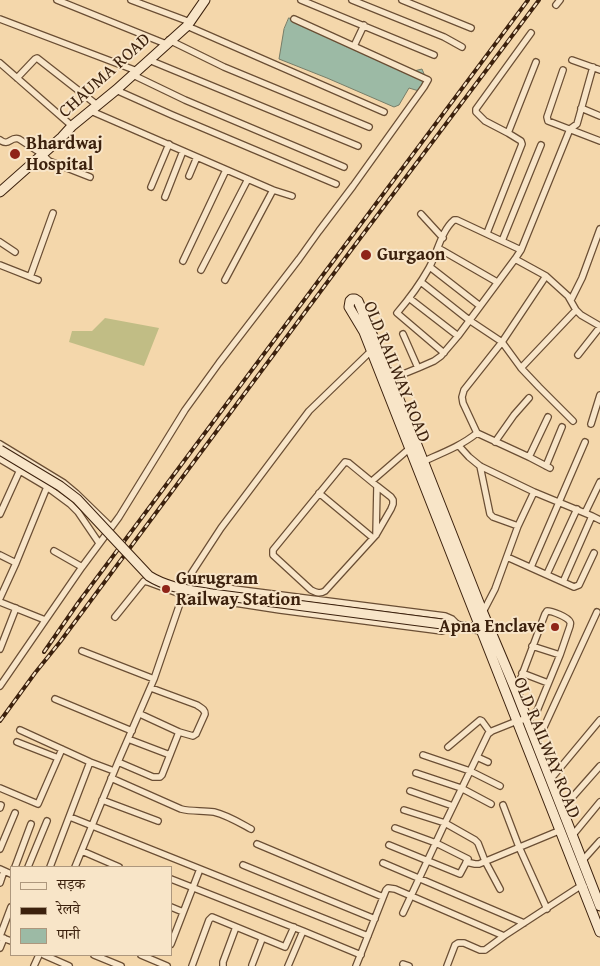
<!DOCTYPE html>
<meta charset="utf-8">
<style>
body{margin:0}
#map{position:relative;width:600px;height:966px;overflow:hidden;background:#f4d7ab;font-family:"Gentium Book Plus","Noto Serif Devanagari",serif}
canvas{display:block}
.legend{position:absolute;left:10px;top:866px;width:162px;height:90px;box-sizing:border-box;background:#f8e5c8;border:1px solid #ad977d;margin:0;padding:6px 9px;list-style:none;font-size:15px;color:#3c210d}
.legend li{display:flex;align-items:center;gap:10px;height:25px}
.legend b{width:25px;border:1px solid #ad977d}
</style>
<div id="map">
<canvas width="600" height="966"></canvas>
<ul class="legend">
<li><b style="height:6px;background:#f8e5c8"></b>सड़क</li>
<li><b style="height:6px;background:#3c210d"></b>रेलवे</li>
<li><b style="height:14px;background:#9cbaa5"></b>पानी</li>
</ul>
</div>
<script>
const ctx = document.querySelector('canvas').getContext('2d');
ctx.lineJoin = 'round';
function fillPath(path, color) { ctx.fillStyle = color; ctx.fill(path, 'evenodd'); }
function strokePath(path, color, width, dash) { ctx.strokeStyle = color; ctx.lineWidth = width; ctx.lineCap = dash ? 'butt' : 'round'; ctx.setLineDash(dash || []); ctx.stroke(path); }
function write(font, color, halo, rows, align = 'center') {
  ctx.font = font + ' "Gentium Book Plus",serif'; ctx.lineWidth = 4; ctx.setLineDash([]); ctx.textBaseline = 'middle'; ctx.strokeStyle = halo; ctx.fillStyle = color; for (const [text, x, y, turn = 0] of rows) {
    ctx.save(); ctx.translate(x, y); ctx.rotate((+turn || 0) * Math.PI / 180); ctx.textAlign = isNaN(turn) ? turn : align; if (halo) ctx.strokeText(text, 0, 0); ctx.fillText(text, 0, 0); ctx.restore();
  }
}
fillPath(new Path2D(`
 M105,318L159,328L144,366L69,342L72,331H92Z`), '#c1bd85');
const water = new Path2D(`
 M289,18L414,71L422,69L427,81L419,91L409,88L399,105L394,107L327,78L279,59L284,29Z`);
fillPath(water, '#9cbaa5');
strokePath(water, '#767d68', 1);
const street = new Path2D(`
 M57,0L166,44
 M131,0L190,22
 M301,0L434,55
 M352,0L444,37L462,47
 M402,0L471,28
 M556,5L560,0
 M0,19L137,71
 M187,26L384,112
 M169,40L224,67L369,127
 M354,46L364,25
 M149,60L358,146
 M572,60L600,70
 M0,63L72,126
 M563,70L547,117L548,121L600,141
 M133,75L185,100L344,167
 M17,78L35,59L37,58L97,105
 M116,90L172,115L336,184
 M581,108L600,116
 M91,111L273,190L292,196
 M508,133L536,62
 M0,140C9,147 10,136 19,139L42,154L49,161L90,177
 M189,176L197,157
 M151,187L169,144
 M165,197L183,151
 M421,214L443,238
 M487,233L522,144L521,141L508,133L485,121L476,112V109L531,33
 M502,241L541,145
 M0,242L15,252
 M438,248L497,282
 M515,259L546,276L568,296L576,310L581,315L600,326
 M183,261L226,170
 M0,265L38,280
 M430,267L480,306
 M201,270L248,179
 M30,277L53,213
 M225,280L273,190
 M421,282L469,320L502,342L521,368L539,387L573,421
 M409,298L458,336
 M571,300L582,278L600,229
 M403,334L418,368
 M444,353L397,313C409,299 420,284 429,268C437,254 441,231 454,220H457L521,250
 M578,355L600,327
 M521,368L576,310
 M391,379L418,368L434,361L441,356L458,336L515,259L521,250L570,129L577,124L593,67
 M548,417L529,457L550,468
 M591,424L600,395
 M495,442L514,415L529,398
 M0,444L64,483L76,493L111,527
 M459,446L469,457L480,466L534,492L592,516L600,520
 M529,457L477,433L463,403L462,397L464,390L502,342L546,276
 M0,459L47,487L70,504L78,512L99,543
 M422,462C442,453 461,446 477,433
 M480,466L490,514L493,517L518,526
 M546,466L562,427
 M372,481L410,448
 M319,493L373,538
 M585,513L600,482
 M0,514L20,470
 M376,535L377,486L349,463L345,462L273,550V555L311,590C317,593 320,594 325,591L376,535L391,509L393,504V500L391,497L377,486
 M54,551L82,567
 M0,555L16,563
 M507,557L574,587L579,585L594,553
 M531,567L585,442
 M547,574L577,509
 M563,582L592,516
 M0,598L16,563L47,487
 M0,602L45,620
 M482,614L495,589L518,526L534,492
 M115,617L144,581L148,582L183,595L280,610L442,631L459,626L452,619L445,616L187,583
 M532,646L560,655
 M0,649L16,608
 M82,651L154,679
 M522,673L548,683
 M0,686L82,567L119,517L185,410L219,363L299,259L319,231L353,186L424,87L428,80L294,19
 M55,699L132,731
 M140,714L179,732L193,736L196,734L205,714C205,709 201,708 197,705L151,688
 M20,730L90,762L114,771
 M532,732L544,727L597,612
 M128,739L170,755
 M17,742L58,758
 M448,747L480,720L482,721L490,732
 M423,755L470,771L500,786
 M477,757L488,762
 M118,762L153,777H160L162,775L179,732
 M416,773L461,788L491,804
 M111,778L181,809C192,812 203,810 214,812C227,815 240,823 251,829
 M550,780L600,720
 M0,788L38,804L62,749
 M410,791L453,806
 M102,800L158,821
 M503,805L519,847L547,909
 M0,808L1,805
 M562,809L600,766
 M404,810L445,823L475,840L478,843L485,861L500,889
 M70,817L368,936
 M572,836L600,802
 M257,844L383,897
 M389,845L460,874L468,859L436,843L395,828
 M0,849L15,813
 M82,851L119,867
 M583,860L600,841
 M466,862L475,864H479L561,830
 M383,863L524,923
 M243,865L375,919
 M15,867L31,824
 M28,867L47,821
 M50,867L90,762
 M75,867L118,762L154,679L189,577L221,528L309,411L371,351
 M0,869L11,874
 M171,879L303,931L361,955
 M0,883L4,871
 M171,907L183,912
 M403,913L445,823L488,734L492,731L517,721L526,719L537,711L560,655L570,626C570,624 571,623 570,622C568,617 552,611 547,611L545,614L516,691
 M0,936L11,907
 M0,937L11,941
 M171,944L200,869
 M0,948L4,938
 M44,955L69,966
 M94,955L121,966
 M141,955L167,966
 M403,964L409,966
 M252,965L262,939
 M34,966L39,955
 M192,966L209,920L212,917L285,947L294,927
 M223,966V962L236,927
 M288,966L303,931
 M356,966L386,890L388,888L395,889L504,936
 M447,966L455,945L458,943H464L480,950H485L504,936L579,887H584`);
const secondary = new Path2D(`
 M0,192L62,137L72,126L116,90L187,26L205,0
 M442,624L486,630
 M600,906L516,691L483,613L391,379L358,301L355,299H352L350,301L349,307L364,332L600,932`);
strokePath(street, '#6a4e34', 8);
strokePath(secondary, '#3c210d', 11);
strokePath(street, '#f8e5c8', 5.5);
strokePath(secondary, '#f8e5c8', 9);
const rail = new Path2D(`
 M44,652L78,603L528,0
 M0,721L35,673L60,642L352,249L539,0`);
strokePath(rail, '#3c210d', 4);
strokePath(rail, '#f8e5c8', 2, [5.5]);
const secondaryBridge = new Path2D(`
 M0,450L60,486L77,499L149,576C168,588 190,590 212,594L442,624`);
strokePath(secondaryBridge, '#3c210d', 11, []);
strokePath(secondaryBridge, '#f8e5c8', 9);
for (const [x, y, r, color] of [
 [15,154,6,"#8f2418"],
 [366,255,6,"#8f2418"],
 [166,589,5,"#8f2418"],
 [555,627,5,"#8f2418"]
]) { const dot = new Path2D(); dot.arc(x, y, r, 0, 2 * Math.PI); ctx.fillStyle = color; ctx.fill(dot); strokePath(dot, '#f8e5c8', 2); }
write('18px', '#3c210d', '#f8e5c8', [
 ["CHAUMA ROAD",105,76,-42],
 ["OLD RAILWAY ROAD",396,372,68],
 ["OLD RAILWAY ROAD",546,748,68]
]);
write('bold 18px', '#3c210d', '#f8e5c8', [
 ["Bhardwaj",26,144],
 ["Hospital",26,165],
 ["Gurgaon",377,255],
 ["Gurugram",176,579],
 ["Railway Station",176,600],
 ["Apna Enclave",545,627,"right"]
], 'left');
</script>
